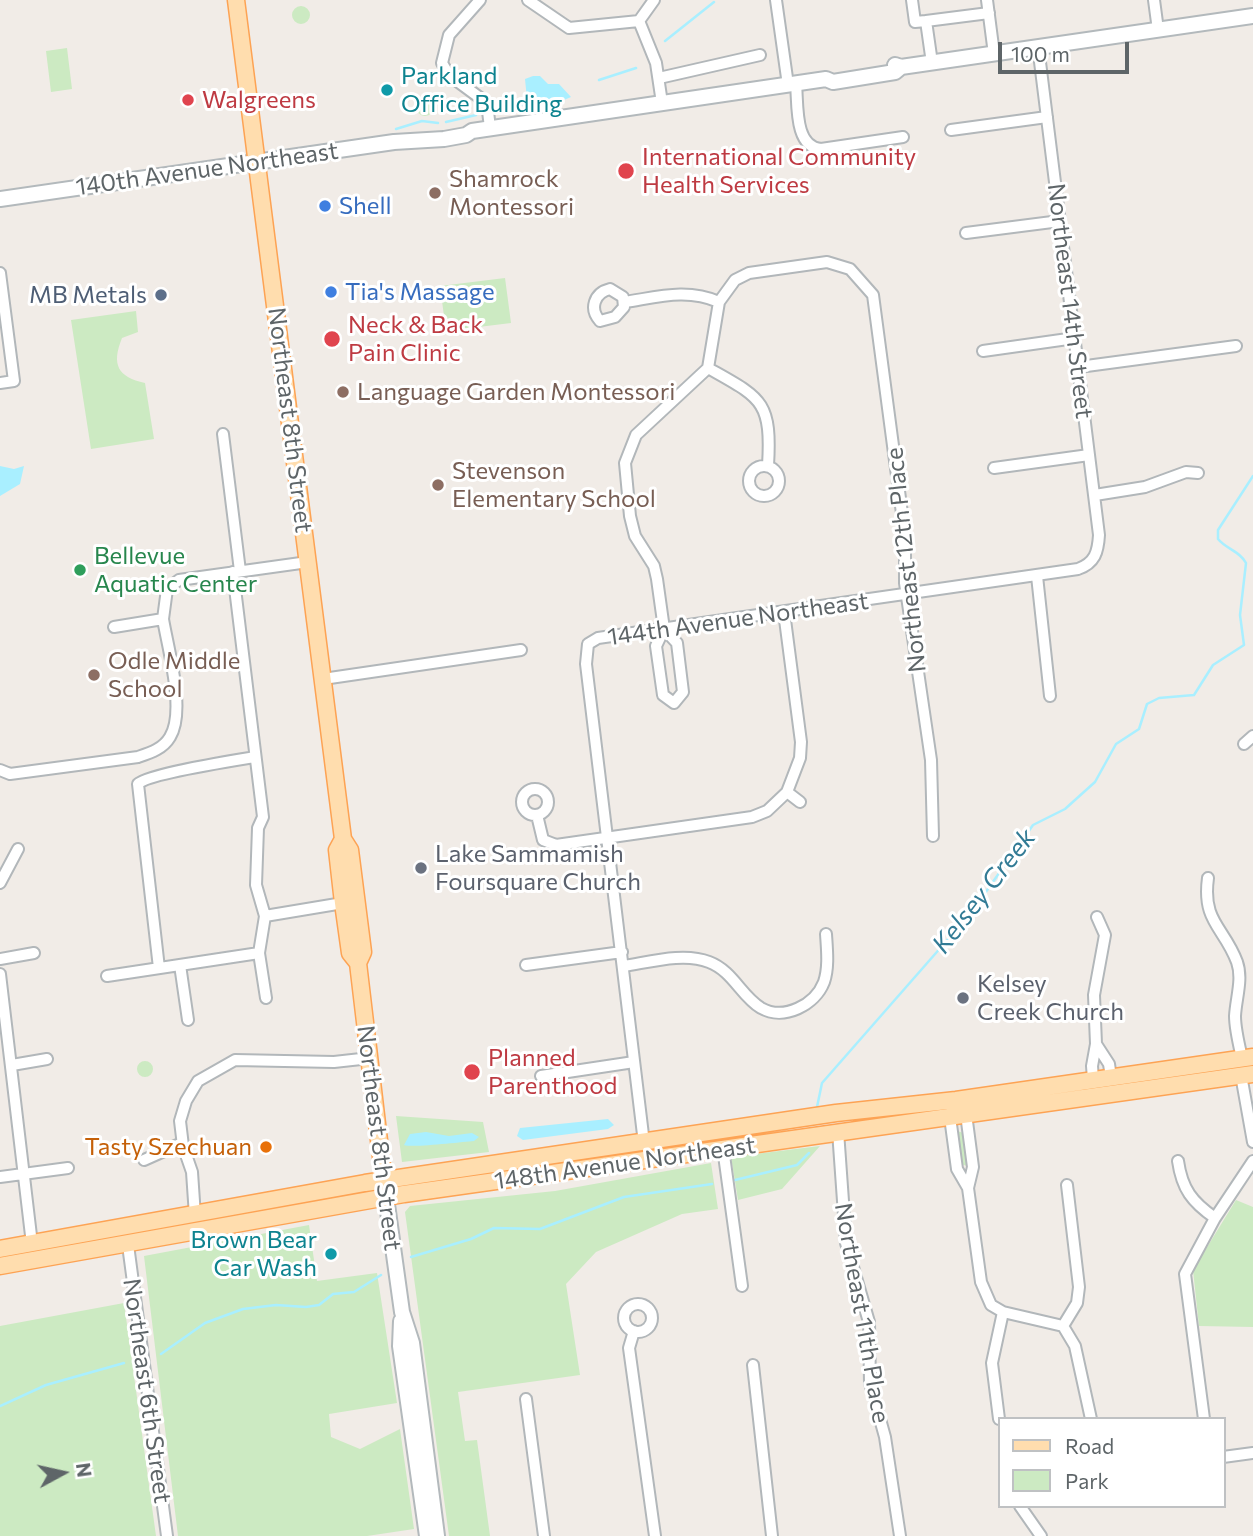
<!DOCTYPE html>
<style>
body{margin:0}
#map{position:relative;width:1253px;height:1536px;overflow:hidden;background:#f1ece7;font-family:Commissioner,sans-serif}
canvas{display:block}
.legend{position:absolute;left:998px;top:1417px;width:228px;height:91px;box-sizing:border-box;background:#fff;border:2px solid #bfc1c3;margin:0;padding:9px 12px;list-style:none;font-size:21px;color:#5e6568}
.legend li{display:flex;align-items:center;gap:14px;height:35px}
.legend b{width:35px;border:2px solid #bfc1c3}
.north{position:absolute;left:28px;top:1438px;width:70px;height:70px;-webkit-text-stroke:5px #fff;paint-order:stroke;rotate:82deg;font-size:19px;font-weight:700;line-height:28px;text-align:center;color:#5e6568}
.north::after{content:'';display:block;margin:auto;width:24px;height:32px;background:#5e6568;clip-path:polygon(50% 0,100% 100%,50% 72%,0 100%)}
.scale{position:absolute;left:998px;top:42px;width:131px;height:32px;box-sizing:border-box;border:4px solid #5e6568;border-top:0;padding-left:9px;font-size:21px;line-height:24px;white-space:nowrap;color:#5e6568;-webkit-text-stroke:5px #fff;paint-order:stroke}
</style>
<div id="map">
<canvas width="1253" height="1536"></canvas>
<ul class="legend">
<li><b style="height:9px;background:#ffddae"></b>Road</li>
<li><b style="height:19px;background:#cceac2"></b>Park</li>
</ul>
<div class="north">N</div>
<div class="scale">100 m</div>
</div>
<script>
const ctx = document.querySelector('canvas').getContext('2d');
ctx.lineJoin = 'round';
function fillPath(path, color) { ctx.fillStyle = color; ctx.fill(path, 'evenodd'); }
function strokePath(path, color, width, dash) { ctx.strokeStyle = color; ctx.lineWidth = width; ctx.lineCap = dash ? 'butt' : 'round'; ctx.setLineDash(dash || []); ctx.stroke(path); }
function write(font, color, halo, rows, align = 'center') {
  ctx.font = font + ' Commissioner,sans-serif'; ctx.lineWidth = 6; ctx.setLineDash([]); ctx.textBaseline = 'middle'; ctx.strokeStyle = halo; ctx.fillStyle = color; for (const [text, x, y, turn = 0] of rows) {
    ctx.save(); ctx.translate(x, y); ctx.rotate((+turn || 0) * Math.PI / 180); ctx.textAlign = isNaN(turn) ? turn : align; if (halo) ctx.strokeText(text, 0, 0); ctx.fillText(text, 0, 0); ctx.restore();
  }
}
fillPath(new Path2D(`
 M292 15a9 9 0 1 1 18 0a9 9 0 1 1-18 0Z
 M67,48L72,89L51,92L46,51Z
 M416 107a9 9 0 1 1 18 0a9 9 0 1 1-18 0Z
 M505,278L511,323L446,331L440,286Z
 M136,311L138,332L122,338C111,365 118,377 145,383L154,439L91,449L71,320Z
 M137 1069a8 8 0 1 1 16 0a8 8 0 1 1-16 0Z
 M396,1116L483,1122L489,1152L402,1162Z
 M958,1131L965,1134L967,1166L961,1164Z
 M820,1146L782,1189L738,1200L731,1157Z
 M711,1163L718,1209L682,1214L596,1252L566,1284L580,1375L458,1392L465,1441L477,1440L490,1536H449L405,1212L410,1206L555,1191Z
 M1236,1200L1253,1207V1327L1199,1326L1193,1270Z
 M309,1225L317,1281L377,1273L397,1403L329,1414L331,1437L360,1449L400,1429L414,1529L367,1536H178L144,1256Z
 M124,1303L156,1536H0V1326Z`), '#cceac2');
fillPath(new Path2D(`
 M533,76H540L548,84H559L571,97L557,103L546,98L532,104L527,99L525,79Z
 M0,466L14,469L24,466L20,484L0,496Z
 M608,1119L614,1125L608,1129L523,1140L517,1136L520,1128Z
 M426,1132L449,1136L472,1133L479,1137L474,1141C461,1142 413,1148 404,1145L410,1134Z`), '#a9efff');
strokePath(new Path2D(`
 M665,41L714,2
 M599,80L636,68
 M503,110H511L531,100
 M446,122L476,115
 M396,129L422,121L438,123
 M817,1107L822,1083L971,913L1033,825L1065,809L1095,782L1116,744L1139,729L1147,704L1159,698L1194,695L1213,665L1244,645L1240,615L1246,563C1240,551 1226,549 1218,539V530L1253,476
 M735,1180L797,1165L809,1153
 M411,1257L471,1239L494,1228L540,1229L624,1197L712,1184
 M161,1354L205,1323L243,1309L276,1305L306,1307L319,1305L333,1294L354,1292L381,1275
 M0,1406L46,1385L124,1363`), '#a9efff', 2.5);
const street = new Path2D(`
 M480,0L449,35L442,63L449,75L487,103L490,128
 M528,0L569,28L639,21
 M654,0L639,21L656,63L662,103
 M776,0L788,85
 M912,0L915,22L926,21L932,63
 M987,0L994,54
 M1154,0L1158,30
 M926,21L989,13
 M659,78L760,55
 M796,84C798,104 794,147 821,149L903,137
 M951,130L1047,117
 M966,233L1060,221
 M0,273L14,381L0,383
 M610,289L623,297L624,307L615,317L600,321C589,309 594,293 610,289Z
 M625,302C658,297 687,288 719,302L735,280L749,273L827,262L850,269L873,295L905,536V583L931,760L933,836
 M983,351L1075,338
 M1079,367L1236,346
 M708,368C761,398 772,400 768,466
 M223,434L240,571
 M749 481a15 15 0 1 1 30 0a15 15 0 1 1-30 0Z
 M994,468L1089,455
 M1095,495L1145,487L1186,472L1198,473
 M233,572L263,817L258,828L256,885L265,916L259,953L266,998
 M1037,576L1050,696
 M114,627L163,619L167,589L179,580L308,562
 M664,629L677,643L683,692L674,703L663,695L656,646L664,629L657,579L654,566L635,536L630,516L625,463L636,435L708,368L719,302
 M323,679L521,650
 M1244,744L1253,736
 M0,770L10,774L138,757C150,753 163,749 170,737C186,711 168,649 163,619
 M522 802a13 13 0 1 1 26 0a13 13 0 1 1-26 0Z
 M787,792L800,802
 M537,815L543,840L556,845L752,817L767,811L787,792L800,758L801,742L784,612
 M1208,878C1202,922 1224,927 1237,962C1243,979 1236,998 1235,1016C1235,1029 1239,1045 1242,1058
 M0,883L18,849
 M265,916L343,903
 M0,959L34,953
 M180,965L188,1020
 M526,965L622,952
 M624,966C650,962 684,952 709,962C733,971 741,996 761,1008C784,1021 815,1005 824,982C829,967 827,950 826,934
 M159,968L138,784C147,774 237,760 255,757
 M0,974L32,1244
 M107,976L259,953
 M1096,1044L1109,1064L1111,1077
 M12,1065L47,1059
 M1241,1075L1253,1142
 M541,1076L634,1062
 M1093,1079L1092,1066L1096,1044L1094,995L1105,935L1097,917
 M966,1114L973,1167L968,1188L981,1282L991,1305L1003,1312L992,1363L999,1419
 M950,1117L957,1169L968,1188
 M838,1131L846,1243L869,1322L870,1383L885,1437L900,1536
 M644,1143L586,664L588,644L598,638L1078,569C1095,563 1098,552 1099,535L1040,62L1041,47
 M723,1148L742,1286
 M144,1160L182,1143
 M1178,1161C1182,1189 1192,1202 1215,1218L1185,1274L1204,1419
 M0,1177L68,1168
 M1067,1185L1079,1287L1077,1303L1063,1326L1075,1346L1091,1419
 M195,1216L192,1172L183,1146L180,1121L186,1101L198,1081L235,1060L334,1062L370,1058
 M1215,1218L1253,1161
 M128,1245L167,1536
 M624 1318a14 14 0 1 1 28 0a14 14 0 1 1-28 0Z
 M1003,1312L1063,1326
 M634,1331L629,1348L655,1536
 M753,1365L772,1536
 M526,1399L544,1536
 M1223,1457L1253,1453
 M1020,1506L1041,1536`);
const secondary = new Path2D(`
 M895,65L901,67L1253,16
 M0,199L394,142L444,139L466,135L472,131L826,79L833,82L895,72L901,67
 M386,1197L402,1312L412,1343L437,1536
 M401,1321L400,1346L427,1536`);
const primary = new Path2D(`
 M236,0L343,839L350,850L363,952L358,963
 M343,839L337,850L343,903L350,953L358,963L385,1191
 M0,1249L365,1183L836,1113L956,1100L1253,1057
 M0,1266L404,1194L1253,1074`);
strokePath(street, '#b2b7ba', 14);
strokePath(secondary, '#b3b9bc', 18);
strokePath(primary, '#fda354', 19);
strokePath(street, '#fff', 10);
strokePath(secondary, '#fff', 14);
strokePath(primary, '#ffddae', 16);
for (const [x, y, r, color] of [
 [387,90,7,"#0f9aa8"],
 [188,100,7,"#e0444e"],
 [626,171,9,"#e0444e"],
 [435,193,7,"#8d6e63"],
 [325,206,7,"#3f7fe0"],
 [331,292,7,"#3f7fe0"],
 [161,295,7,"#5c6f8a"],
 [332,339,9,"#e0444e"],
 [343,392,7,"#8d6e63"],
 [438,485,7,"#8d6e63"],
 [80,570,7,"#2e9e5b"],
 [94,675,7,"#8d6e63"],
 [421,868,7,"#6b7280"],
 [963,998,7,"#6b7280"],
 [472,1072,9,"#e0444e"],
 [266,1147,7,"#e8710a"],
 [331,1254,7,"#0f9aa8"]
]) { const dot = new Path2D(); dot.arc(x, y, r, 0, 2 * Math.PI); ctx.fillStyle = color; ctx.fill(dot); strokePath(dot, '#fff', 2.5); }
write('24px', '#0d838f', '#fff', [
 ["Parkland",401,76],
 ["Office Building",401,104],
 ["Brown Bear",317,1240,"right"],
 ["Car Wash",317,1268,"right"]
], 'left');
write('24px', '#be3a42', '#fff', [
 ["Walgreens",202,100],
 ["International Community",642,157],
 ["Health Services",642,185],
 ["Neck & Back",348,325],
 ["Pain Clinic",348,353],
 ["Planned",488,1058],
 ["Parenthood",488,1086]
], 'left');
write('24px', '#5e6568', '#fff', [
 ["140th Avenue Northeast",207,169,-8],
 ["Northeast 14th Street",1070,301,83],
 ["Northeast 8th Street",290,420,83],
 ["Northeast 12th Place",906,560,-96],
 ["144th Avenue Northeast",738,619,-8],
 ["Northeast 8th Street",379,1138,83],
 ["148th Avenue Northeast",625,1163,-8],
 ["Northeast 11th Place",862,1313,80],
 ["Northeast 6th Street",147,1391,82]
]);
write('24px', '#785e54', '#fff', [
 ["Shamrock",449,179],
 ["Montessori",449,207],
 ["Language Garden Montessori",357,392],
 ["Stevenson",452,471],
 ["Elementary School",452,499],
 ["Odle Middle",108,661],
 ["School",108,689]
], 'left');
write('24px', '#366cbe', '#fff', [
 ["Shell",339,206],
 ["Tia's Massage",345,292]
], 'left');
write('24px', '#4e5e75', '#fff', [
 ["MB Metals",147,295]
], 'right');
write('24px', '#27864d', '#fff', [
 ["Bellevue",94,556],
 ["Aquatic Center",94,584]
], 'left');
write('24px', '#5b616d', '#fff', [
 ["Lake Sammamish",435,854],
 ["Foursquare Church",435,882],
 ["Kelsey",977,984],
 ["Creek Church",977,1012]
], 'left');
write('24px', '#c56008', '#fff', [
 ["Tasty Szechuan",252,1147]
], 'right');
write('italic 26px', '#327b95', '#fff', [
 ["Kelsey Creek",984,891,-52]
]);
</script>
